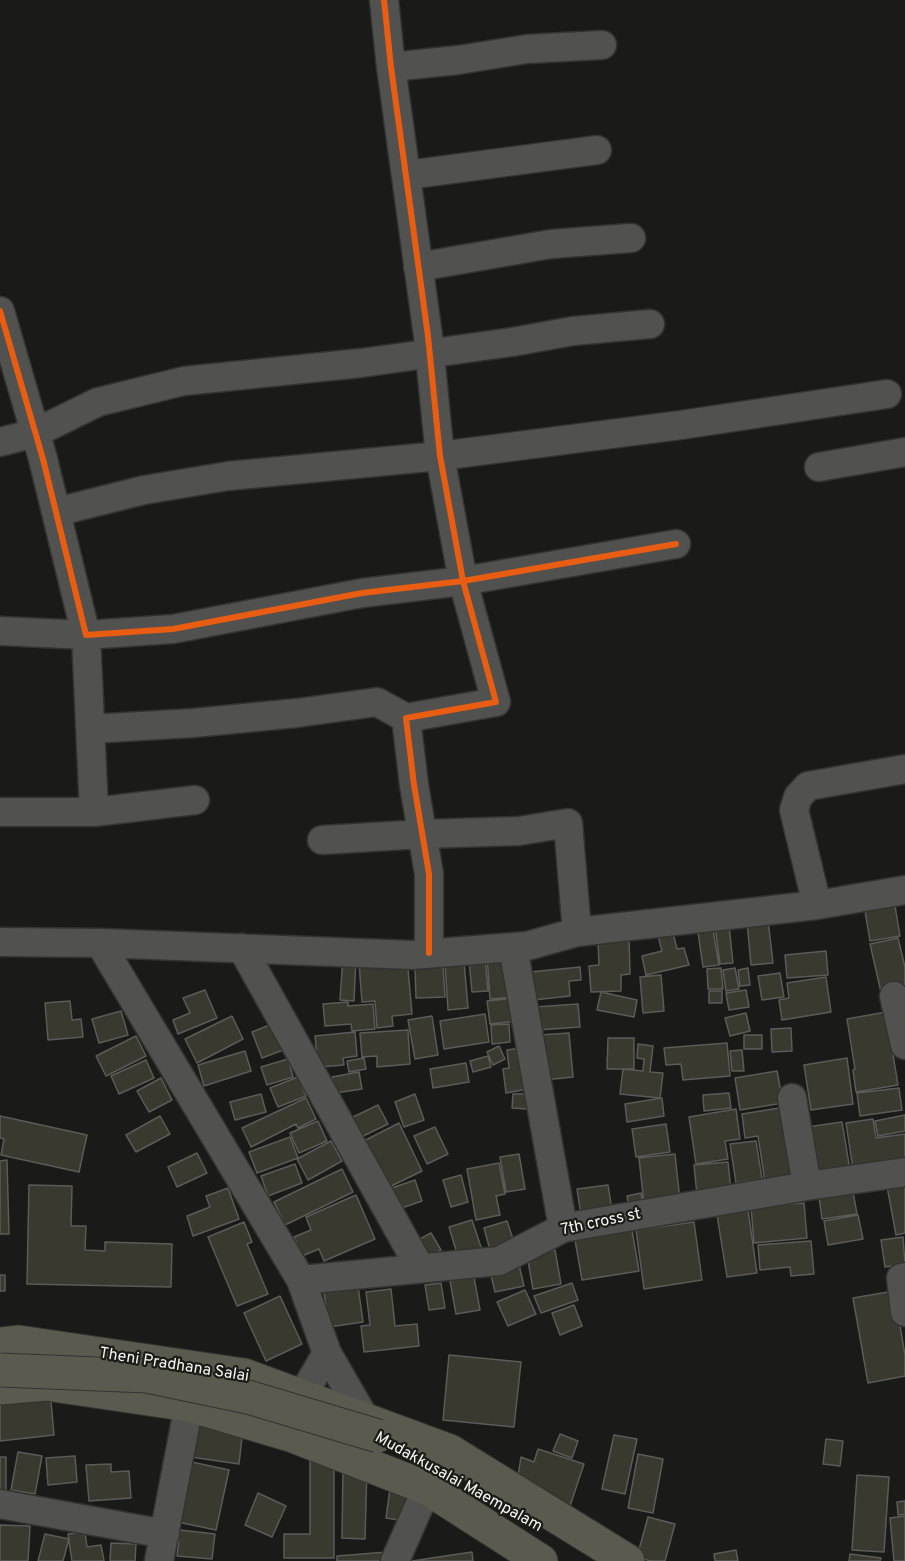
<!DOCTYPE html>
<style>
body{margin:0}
canvas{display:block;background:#1a1a18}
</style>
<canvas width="905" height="1561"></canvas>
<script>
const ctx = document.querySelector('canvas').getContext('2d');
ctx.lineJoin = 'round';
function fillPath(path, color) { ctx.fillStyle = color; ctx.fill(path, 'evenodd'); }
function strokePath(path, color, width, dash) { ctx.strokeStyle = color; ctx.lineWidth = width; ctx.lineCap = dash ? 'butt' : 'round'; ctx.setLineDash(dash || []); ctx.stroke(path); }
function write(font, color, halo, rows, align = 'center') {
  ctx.font = font + ' Overpass,sans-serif'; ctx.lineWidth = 4.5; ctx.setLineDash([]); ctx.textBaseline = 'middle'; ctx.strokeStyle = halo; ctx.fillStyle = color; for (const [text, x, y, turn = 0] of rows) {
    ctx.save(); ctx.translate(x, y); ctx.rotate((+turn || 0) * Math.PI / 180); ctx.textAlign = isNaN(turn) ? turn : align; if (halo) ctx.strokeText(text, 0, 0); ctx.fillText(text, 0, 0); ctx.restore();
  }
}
const building = new Path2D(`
 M894,900L900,936L870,941L864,905Z
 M768,920L773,963L751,965L747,922Z
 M729,925L733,963L720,964L715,926Z
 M672,929L677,949L684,948L689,965L646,975L642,956L662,951L657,932Z
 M713,930L719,965L703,967L698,932Z
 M629,938L630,974L621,975V991L591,992L589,966L599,965L598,940Z
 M898,938L905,967V986L881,992L870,944Z
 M826,951L828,975L787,978L785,955Z
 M512,955L515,997L490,999L487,957Z
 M343,956L356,957L354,1001L340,1000Z
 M407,958L412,1014L392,1016L393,1026L377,1028L375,1001L362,1002L359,963Z
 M485,959L488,991L472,992L469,960Z
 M464,962L468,1008L448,1010L445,964Z
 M443,967L445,997L416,998L415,968Z
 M580,967L581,980L569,981L570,996L533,1000L530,972Z
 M721,968L723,989H708L707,969Z
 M735,968L739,989L726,991L723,970Z
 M748,968L750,985L740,986L738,970Z
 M780,973L784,997L762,1000L758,976Z
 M661,975L664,1011L643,1013L640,977Z
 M826,977L831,1012L782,1020L779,1000L789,998L787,983Z
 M205,990L217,1018L178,1034L173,1020L190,1013L183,998Z
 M746,990L749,1007L729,1010L726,993Z
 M709,991H722V1003H709Z
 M601,992L637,1000L634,1017L597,1010Z
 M515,998L517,1021L490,1024L487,1001Z
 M70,1001L72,1020L81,1019L83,1037L48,1040L45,1003Z
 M348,1002V1006L373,1004L375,1029L352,1031L351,1024L325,1026L323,1004Z
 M578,1004L580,1027L537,1030L535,1007Z
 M121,1011L128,1035L99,1043L92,1019Z
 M886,1012L898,1085L856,1092L853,1070L855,1069L847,1019Z
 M746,1013L750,1031L730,1036L725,1018Z
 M485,1014L489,1042L444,1049L440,1021Z
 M232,1016L243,1039L197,1063L185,1039Z
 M432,1016L438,1055L415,1059L408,1020Z
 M272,1024L283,1050L262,1058L252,1032Z
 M509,1024L510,1042L492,1044L491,1025Z
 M791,1028L792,1051L772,1052L771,1029Z
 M408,1030L410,1064L377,1067V1056L362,1057L360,1033Z
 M355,1032L357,1056L343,1058L344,1065L318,1067L315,1036Z
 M569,1033L573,1077L544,1080L540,1035Z
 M744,1035H762V1049H744Z
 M136,1036L146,1056L106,1076L96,1056Z
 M608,1038H634V1069H607Z
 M727,1043L730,1076L683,1080L681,1064L666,1065L664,1048Z
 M638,1044L653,1046L650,1072L663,1073L660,1098L620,1094L623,1069L643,1071L644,1059L637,1058Z
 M499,1046L505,1059L493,1065L487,1052Z
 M522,1048L528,1089L506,1093L503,1069L509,1068L507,1050Z
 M742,1050L744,1071H732L730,1051Z
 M245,1051L251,1071L204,1086L198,1065Z
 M488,1056L491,1067L473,1072L470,1061Z
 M364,1058L366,1069L349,1072L347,1061Z
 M847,1058L853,1104L811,1110L804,1065Z
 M288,1059L293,1077L267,1085L261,1067Z
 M146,1060L154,1078L119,1094L111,1076Z
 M466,1063L469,1082L433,1088L430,1069Z
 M777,1071L783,1103L740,1110L735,1078Z
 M359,1072L362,1089L335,1093L332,1077Z
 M298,1077L306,1096L278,1107L270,1088Z
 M161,1078L172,1100L149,1112L137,1091Z
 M899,1088L902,1110L860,1116L857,1093Z
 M729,1093L731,1108L704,1111L703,1095Z
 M261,1094L266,1112L235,1120L230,1102Z
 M415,1094L424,1120L404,1127L395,1102Z
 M513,1094H528L527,1109L512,1108Z
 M306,1098L316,1119L298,1128L296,1124L251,1147L242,1128Z
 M662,1098L664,1116L627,1122L625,1104Z
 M378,1105L388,1124L359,1138L349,1119Z
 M786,1107L797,1178L765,1182L758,1136L745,1138L742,1114Z
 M736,1109L740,1139L725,1141L728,1159L696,1164L689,1117Z
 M905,1115V1131L878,1136L875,1121Z
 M0,1116L87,1135L79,1172L1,1155L4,1139L0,1138Z
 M160,1116L170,1134L136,1152L126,1135Z
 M873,1119L876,1138L905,1134V1162L853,1169L846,1123Z
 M318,1121L327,1141L299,1153L290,1133Z
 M842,1122L850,1170L814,1175L807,1127Z
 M399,1123L422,1171L385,1189L362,1142Z
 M666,1124L670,1152L636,1157L632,1129Z
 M435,1127L448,1154L427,1164L414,1136Z
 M290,1137L298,1158L257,1173L249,1152Z
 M331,1141L342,1161L308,1180L297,1159Z
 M756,1141L762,1179L736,1183L730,1144Z
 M197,1153L207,1173L177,1187L168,1167Z
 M519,1154L525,1189L506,1192L500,1157Z
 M675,1154L680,1201L644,1204L639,1158Z
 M7,1160L9,1234H0V1161Z
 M728,1162L731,1191L697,1195L694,1165Z
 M499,1163L505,1194L496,1196L500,1215L476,1220L467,1169Z
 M295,1164L302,1183L268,1196L261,1176Z
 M342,1169L353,1192L285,1225L274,1202Z
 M461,1175L468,1202L451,1207L443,1180Z
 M415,1180L422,1201L393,1211L386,1190Z
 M905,1183V1233L896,1235L887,1186Z
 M29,1185L72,1186L71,1226H86L85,1250L105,1251V1242L172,1244L171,1287L27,1284Z
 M608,1185L612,1210L581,1215L577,1189Z
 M228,1188L239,1219L193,1236L187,1216L210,1207L206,1196Z
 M853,1192L857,1214L822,1219L819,1197Z
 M641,1193L643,1205L629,1207L627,1196Z
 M356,1195L375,1239L324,1261L319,1249L302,1256L294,1237L311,1230L306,1217Z
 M804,1203L807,1238L754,1243L751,1207Z
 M748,1210L757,1273L727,1277L717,1215Z
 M858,1215L863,1239L828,1245L824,1221Z
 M472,1220L482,1250L458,1257L449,1227Z
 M507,1221L514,1242L490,1250L484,1228Z
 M244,1222L252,1242L247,1244L268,1294L237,1306L208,1237Z
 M694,1222L702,1280L644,1289L636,1230Z
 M632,1230L639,1271L582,1280L575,1240Z
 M431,1233L441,1250L428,1258L418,1240Z
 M903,1237L905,1264L885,1267L881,1240Z
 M811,1241L814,1274L791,1276L790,1267L760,1270L758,1245Z
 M555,1250L561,1284L533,1289L527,1255Z
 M519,1265L524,1286L495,1292L490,1271Z
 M0,1275H5V1291H0Z
 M474,1277L480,1310L456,1314L450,1281Z
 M441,1283L445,1308L429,1310L425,1285Z
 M572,1283L578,1300L541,1313L534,1296Z
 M358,1286L363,1322L329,1327L324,1292Z
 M391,1289L395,1326L417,1324L419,1346L364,1352L361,1326L370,1325L366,1292Z
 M525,1290L536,1314L508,1326L497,1302Z
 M894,1291L905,1355V1376L868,1383L853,1298Z
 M280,1296L302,1344L266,1361L244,1313Z
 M574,1305L582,1326L560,1335L552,1313Z
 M449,1355L521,1362L514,1427L443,1420Z
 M50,1390L54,1435L0,1441V1395Z
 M189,1411L243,1428L239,1464L184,1456Z
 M560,1434L578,1441L572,1458L553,1451Z
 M614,1435L637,1439L625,1494L602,1489Z
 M826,1439L843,1441L840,1466L823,1464Z
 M538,1449L584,1464L568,1512L517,1483L521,1457L534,1462Z
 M18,1452L42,1456L35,1494L11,1490Z
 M638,1454L663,1459L653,1513L628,1508Z
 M75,1456L77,1482L48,1485L46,1458Z
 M0,1457H6V1492H0Z
 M310,1459H334V1558H284V1534H310Z
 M187,1461L229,1470L216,1530L173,1521Z
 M111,1464V1472L129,1471L131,1498L89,1501L86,1465Z
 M343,1467H367L365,1539L342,1538Z
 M857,1475L889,1477L884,1552L852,1550Z
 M391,1481L411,1485L405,1521L386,1518Z
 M258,1493L286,1506L272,1537L245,1525Z
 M905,1501V1514L898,1515L897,1502Z
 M905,1516V1561H894L890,1518Z
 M648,1517L675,1524L665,1561H651L637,1557Z
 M0,1525L30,1526L28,1561H0Z
 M180,1530L215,1534L212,1559L177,1556Z
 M85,1532L87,1547L101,1545L104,1561H72L68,1534Z
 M45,1534L69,1539L63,1561H38Z
 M111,1543L136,1544L135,1561H110Z
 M736,1550L738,1561H715L714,1554Z
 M387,1552L388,1561H337V1556Z
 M472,1552L473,1561H412Z
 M850,1554L881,1558L880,1561H849Z`);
fillPath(building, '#39392f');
strokePath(building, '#5b5b59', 1.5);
const minor = new Path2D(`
 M384,0L391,67L428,336L440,456L463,581L496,702L406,718L414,785L429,874V953
 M391,67L458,60L527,49L602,45
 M407,175L597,150
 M418,267L551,244L631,238
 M0,311L43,459L86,635L173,629L362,593L463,581L676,544
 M0,442L35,433L98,402L184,381L361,363L512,342L573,331L650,324
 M819,467L905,452
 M56,512L144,490L228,476L440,456L681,425L887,394
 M0,631L86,635L94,812H0
 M91,729L193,723L297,713L377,702L406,718
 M94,812L195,800
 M322,840L423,834L519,831L568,823L577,932
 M817,905L794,810L798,797L808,786L905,769
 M0,942L100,943L412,955L527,946L577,932L817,905L905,890
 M100,943L301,1280L327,1353L365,1419
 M513,947L563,1228
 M242,948L420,1268
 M894,996L905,1045
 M792,1098L807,1186
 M905,1277L901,1278L905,1312
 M301,1280L499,1261L563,1228L807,1186L905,1172
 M302,1396L327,1353
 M0,1504L165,1534
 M159,1561L189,1405
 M395,1561L427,1488`);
const major = new Path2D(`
 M0,1344L19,1342L244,1375L450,1451L628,1561
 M0,1388L46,1384L189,1405L293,1436L427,1488L541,1561`);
strokePath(minor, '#333332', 31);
strokePath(major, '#333332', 35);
strokePath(minor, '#515150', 28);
strokePath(major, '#5b5a4f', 33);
const majorBridge = new Path2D(`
 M0,1370L147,1376L248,1397L378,1436`);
strokePath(majorBridge, '#333332', 35, []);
strokePath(majorBridge, '#5b5a4f', 33);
strokePath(new Path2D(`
 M384,0L391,67L428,336L440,456L463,581L496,702L406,718L414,785L429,874V953
 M0,311L43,459L86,635L173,629L362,593L463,581L676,544`), '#e95d12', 6);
write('16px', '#f4f4f1', '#1b1b17', [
 ["7th cross st",601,1223,-12],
 ["Theni Pradhana Salai",174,1366,9],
 ["Mudakkusalai Maempalam",458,1483,29]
]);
</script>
